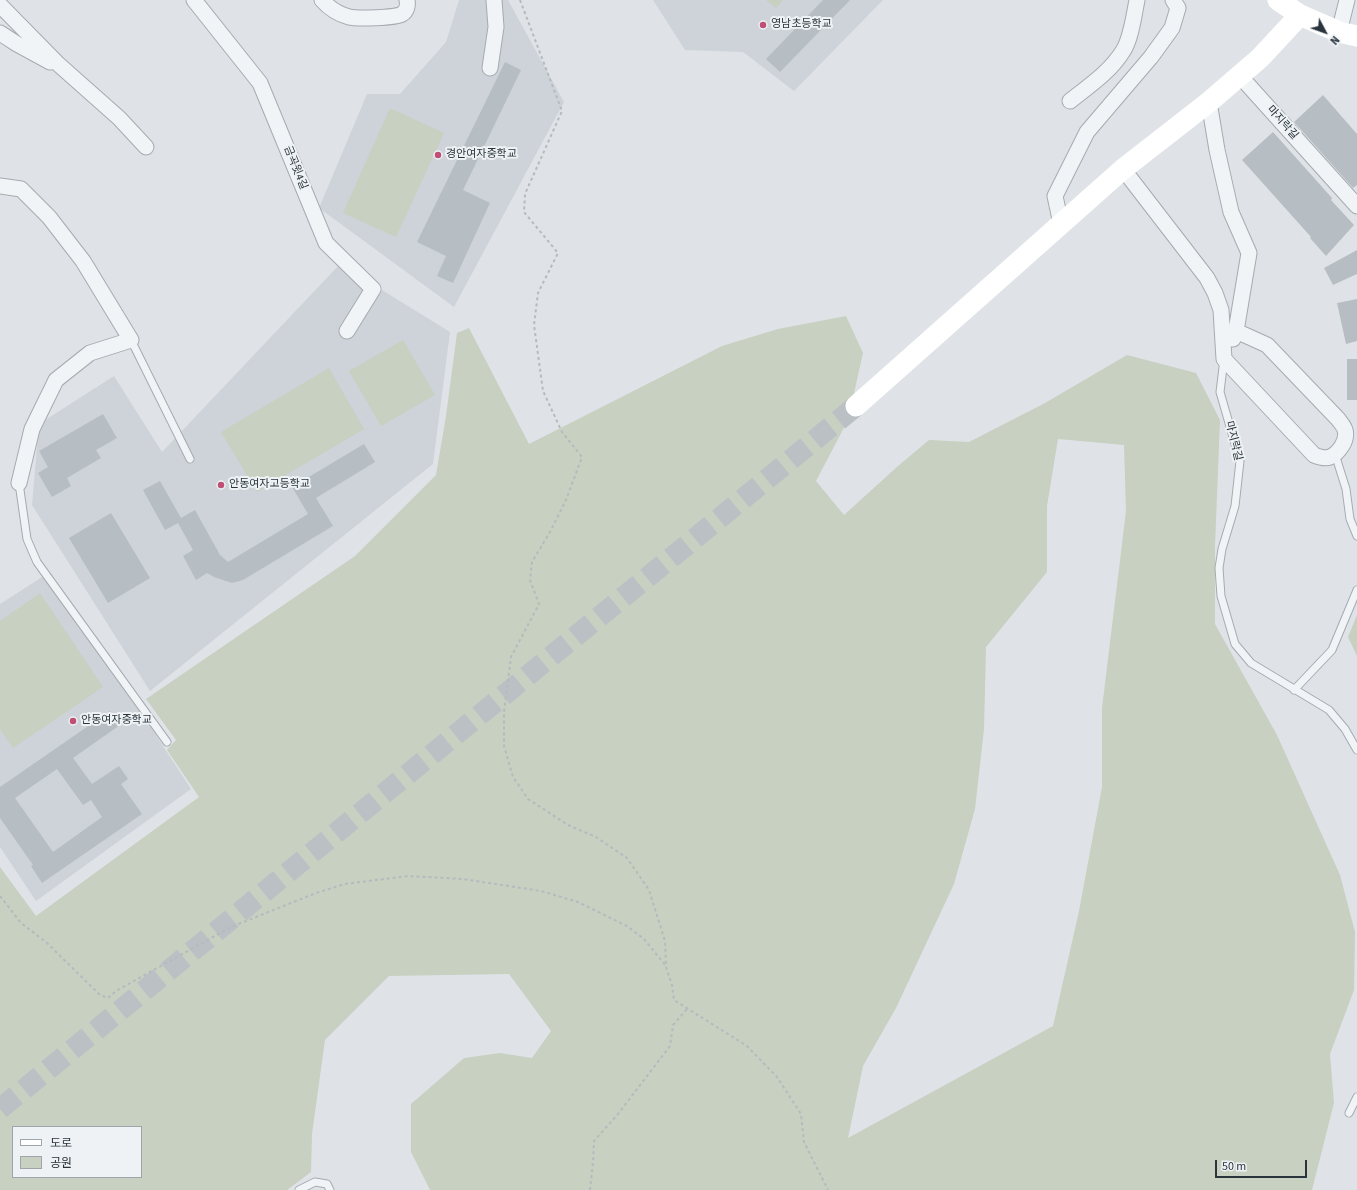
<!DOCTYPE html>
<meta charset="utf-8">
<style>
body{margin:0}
#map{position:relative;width:1357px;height:1190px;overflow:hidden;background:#dfe3e7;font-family:"Source Sans 3","Noto Sans KR",sans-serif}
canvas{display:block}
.legend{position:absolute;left:12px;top:1126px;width:130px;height:52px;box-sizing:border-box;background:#eef2f5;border:1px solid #9fa6ab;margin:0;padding:5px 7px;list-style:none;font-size:12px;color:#29343c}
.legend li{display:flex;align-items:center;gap:8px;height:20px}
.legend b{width:20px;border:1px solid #9fa6ab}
.north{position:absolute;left:1305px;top:12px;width:40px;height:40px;-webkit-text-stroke:3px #eef2f5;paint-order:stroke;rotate:131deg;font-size:11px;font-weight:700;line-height:16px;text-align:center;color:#29343c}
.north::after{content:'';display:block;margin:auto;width:14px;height:18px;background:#29343c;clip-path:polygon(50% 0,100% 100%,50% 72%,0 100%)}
.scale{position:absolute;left:1215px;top:1160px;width:92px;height:18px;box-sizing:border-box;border:2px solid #29343c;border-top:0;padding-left:5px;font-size:12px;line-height:14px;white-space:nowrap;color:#29343c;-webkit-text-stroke:3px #eef2f5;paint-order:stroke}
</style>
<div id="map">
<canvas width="1357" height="1190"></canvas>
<ul class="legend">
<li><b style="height:5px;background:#fff"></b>도로</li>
<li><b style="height:11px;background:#c7d0c1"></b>공원</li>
</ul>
<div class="north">N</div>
<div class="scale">50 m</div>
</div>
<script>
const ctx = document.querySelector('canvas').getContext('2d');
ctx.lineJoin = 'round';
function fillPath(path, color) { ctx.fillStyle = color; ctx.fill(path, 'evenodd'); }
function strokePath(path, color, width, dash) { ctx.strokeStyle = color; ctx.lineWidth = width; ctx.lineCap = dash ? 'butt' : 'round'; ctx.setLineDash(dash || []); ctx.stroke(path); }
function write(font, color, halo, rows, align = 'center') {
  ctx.font = font + ' "Source Sans 3","Noto Sans KR",sans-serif'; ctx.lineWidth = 4; ctx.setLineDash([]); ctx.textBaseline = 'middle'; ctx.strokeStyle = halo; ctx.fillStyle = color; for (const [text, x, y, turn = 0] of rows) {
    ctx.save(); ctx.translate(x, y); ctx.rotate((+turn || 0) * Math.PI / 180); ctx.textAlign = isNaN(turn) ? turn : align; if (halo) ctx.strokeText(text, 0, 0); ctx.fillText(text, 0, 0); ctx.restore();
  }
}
fillPath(new Path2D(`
 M459,0H508L564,102L454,307L319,208L367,94H400L446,42Z
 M653,0H883L794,91L743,52L685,50Z
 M340,264L450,332L433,464L150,691L32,505L39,424L114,376L162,452Z
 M50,572L191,789L36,901L0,847V604Z`), '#cdd3d8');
fillPath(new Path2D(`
 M766,0H783L776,8Z
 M390,108L444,133L396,237L343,213Z
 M846,316L863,353L848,420L816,481L844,515L898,466L929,440L969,442L1045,403L1127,355L1196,373L1220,420L1215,546V624L1277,735L1340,875L1355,932L1354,990L1330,1054L1334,1103L1312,1190H430L411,1152V1104L464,1058L500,1053L532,1058L551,1031L509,974L389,976L325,1040L312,1134L311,1172L287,1190H0V867L36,916L199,797L167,750L176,740L146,699L355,556L436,475L446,416L457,333L469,328L529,444L722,346L778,329ZM1058,439L1124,445L1126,511L1102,708V787L1079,911L1053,1026L848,1138L863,1066L896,1008L954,884L975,809L984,729L986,647L1047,572V506ZM13,1127H141V1177H13Z
 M403,340L435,395L381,426L349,371Z
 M329,368L364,429L257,492L221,432Z
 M40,593L103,687L13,748L0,729V621Z
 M1357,615V656L1348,637Z`), '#c7d0c1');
fillPath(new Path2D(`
 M823,0H850L780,72L766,59Z
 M505,62L521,70L463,190L490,203L453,283L437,276L446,256L417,242Z
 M1323,95L1357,134V185L1353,188L1294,122Z
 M1273,132L1332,198L1331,200L1354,225L1326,256L1310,238L1311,237L1242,160Z
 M1357,250V274L1333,285L1324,268Z
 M1357,299V341L1346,344L1337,303Z
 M1347,359H1357V400H1347Z
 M103,414L117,438L96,450L101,458L67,478L71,486L52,497L38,473L48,467L39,451Z
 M364,444L375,462L316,498L333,526L243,580L232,583L214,577L207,573L196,580L183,556L193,550L178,523L165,530L143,490L160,481L181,518L195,510L220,555L228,562L308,514L292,487Z
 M111,513L150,578L108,603L69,538Z
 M110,711L120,725L73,758L92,784L119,766L128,779L121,784L142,814L42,883L31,866L33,865L0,818V787ZM57,769L83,805L91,800L102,817L53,852L15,798Z`), '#b7bec3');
strokePath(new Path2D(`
 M0,1109L856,406`), '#bbc0c5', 21, [21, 10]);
const lane = new Path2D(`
 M131,340L190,459
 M1224,359L1220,392L1240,461L1235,506L1222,549L1219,568L1221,596L1235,644L1251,663L1329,710L1345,729L1357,750
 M1335,454L1346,489L1350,519L1357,536
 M19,483L27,539L37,562L167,742
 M1294,690L1332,650L1357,590
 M1349,1113L1357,1097
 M299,1190L315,1182L327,1184L330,1190`);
const street = new Path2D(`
 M194,0L260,83L326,243L373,289L347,331
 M322,0C329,8 338,14 349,17C357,19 395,18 402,14C407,11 408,5 407,0
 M0,5L57,63L119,118L146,147
 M1339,32L1347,0
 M0,33L17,44L50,62
 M490,68L496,27L494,0
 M1240,76L1357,206
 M1070,101C1089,86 1110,72 1123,51C1131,39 1134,15 1137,0
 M1209,102L1217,150L1231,212L1249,253L1236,331L1233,339
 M1123,169L1207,278L1215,293L1221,310L1224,359L1314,455C1319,457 1325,459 1330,457C1339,453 1348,440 1345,430C1344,426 1340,422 1338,419L1267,345L1236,331
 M0,186L21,189L49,217L83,261L131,340L90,353L56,380L32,429L19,483
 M1061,224L1055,196L1087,132L1151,57L1172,28L1178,8L1173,0`);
strokePath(lane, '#a5abb0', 9);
strokePath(street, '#a5abb0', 17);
strokePath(new Path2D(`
 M520,0L562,111L525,194L524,212L558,253L538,293L534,325L543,391L562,432L582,457L566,500L550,532L532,562L530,580L539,604L511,657L504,712V746L513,777L528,799L568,825L596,837L627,858L649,890L665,941L666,967L672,985L674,1000L747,1046L777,1077L801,1114L804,1142L828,1190
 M0,896L21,923L47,943L100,995L108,998L116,991L141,977L231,927L316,893L345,884L408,876L463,879L541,891L578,902L627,926L644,939L666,966
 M590,1190L593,1162L594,1141L618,1114L670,1046L673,1025L687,1009`), '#b5babe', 2, [3, 3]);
strokePath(lane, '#f1f4f6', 7);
strokePath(street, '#f1f4f6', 15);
strokePath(new Path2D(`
 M1278,0L1300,15L1339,32L1357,36
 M856,406L1123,169L1209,102L1260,58L1300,15`), '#fff', 21);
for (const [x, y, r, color] of [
 [763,25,4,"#c04f75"],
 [438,155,4,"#c04f75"],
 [221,485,4,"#c04f75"],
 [73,721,4,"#c04f75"]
]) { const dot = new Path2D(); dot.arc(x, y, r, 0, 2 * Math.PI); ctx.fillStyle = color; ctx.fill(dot); strokePath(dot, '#eef2f5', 1.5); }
write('11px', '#29343c', '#eef2f5', [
 ["영남초등학교",771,25],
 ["경안여자중학교",446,155],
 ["안동여자고등학교",229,485],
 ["안동여자중학교",81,721]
], 'left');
write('11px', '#29343c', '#eef2f5', [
 ["마지락길",1282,123,48],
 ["금곡윗4길",295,168,68],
 ["마지락길",1233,441,76]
]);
</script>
